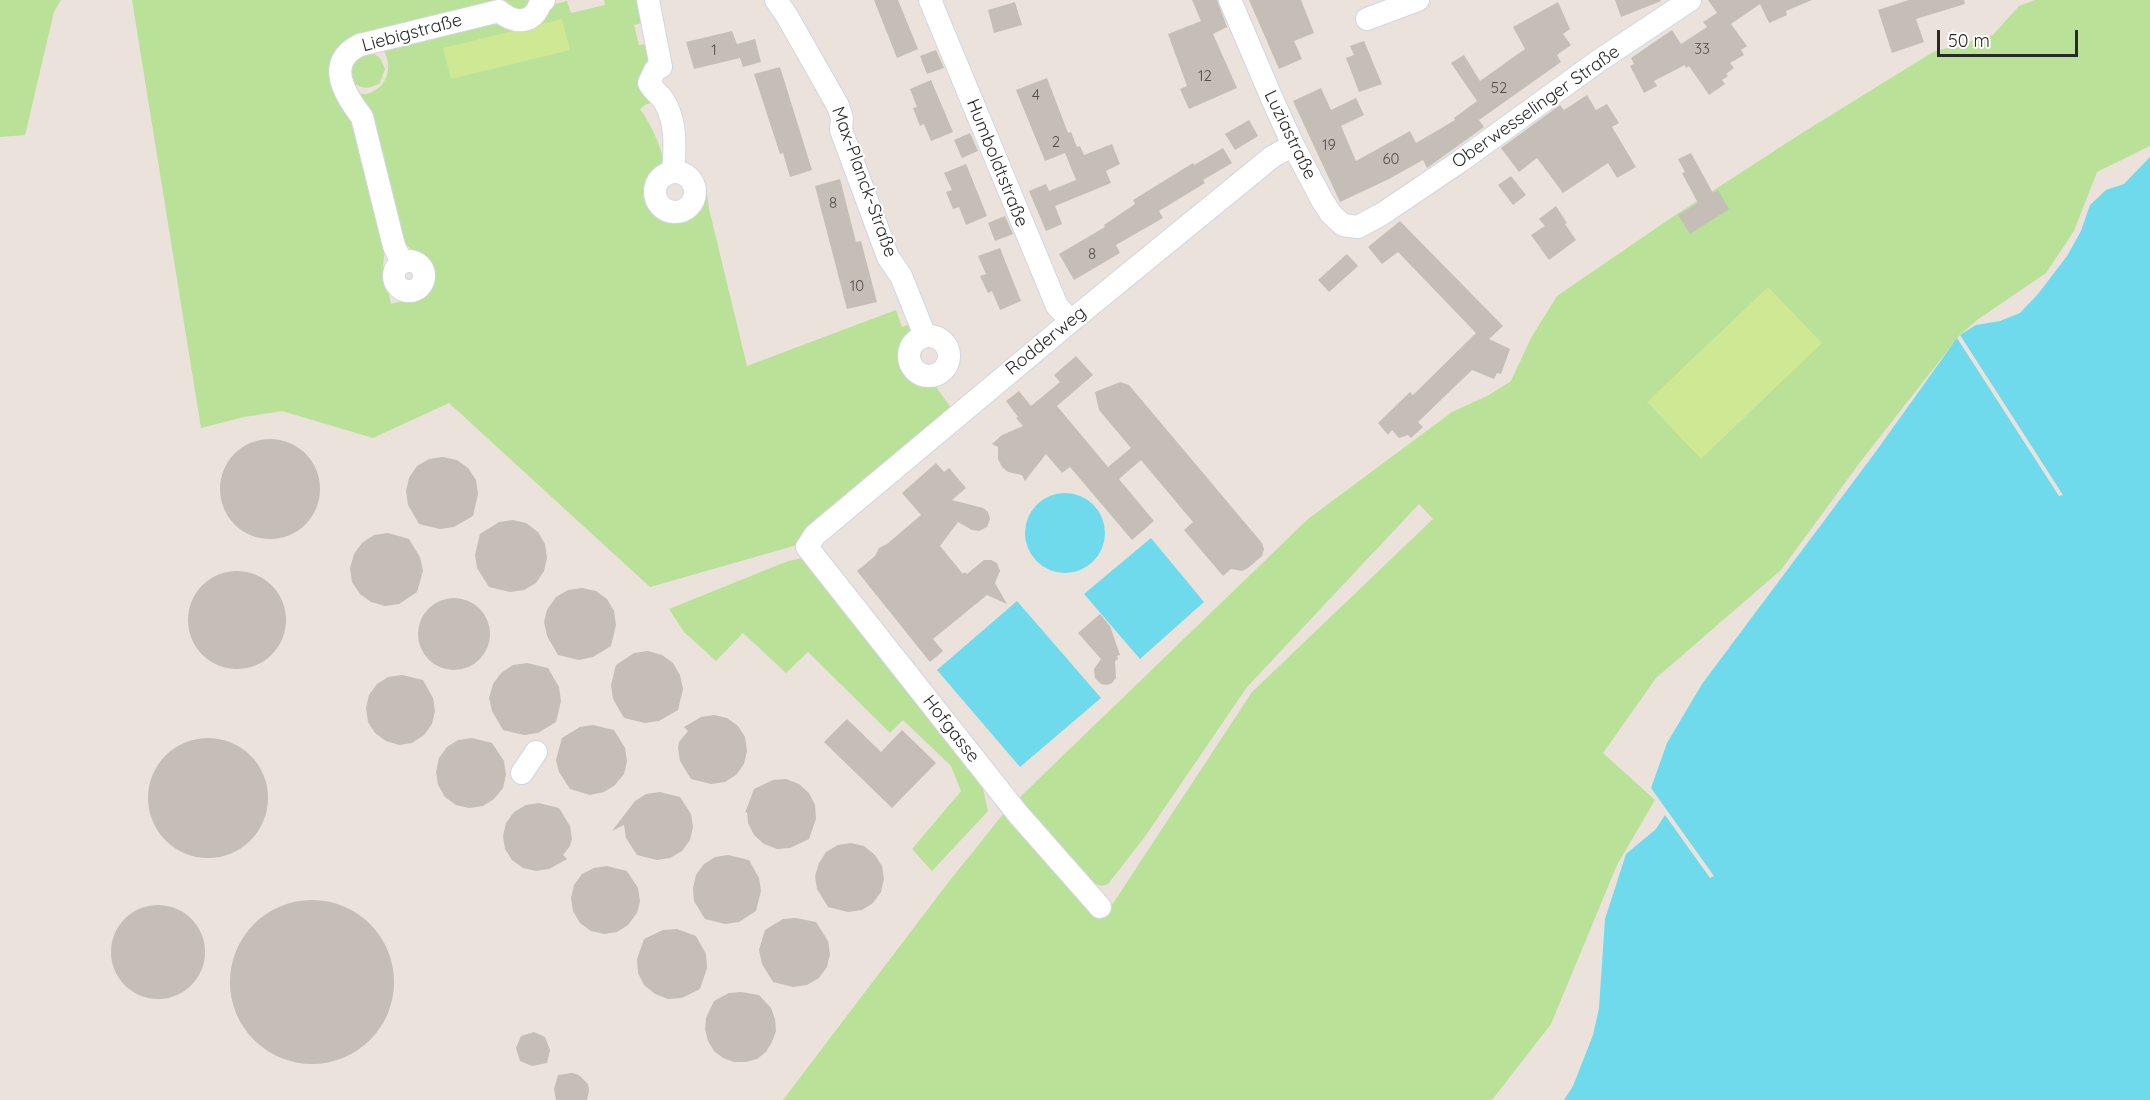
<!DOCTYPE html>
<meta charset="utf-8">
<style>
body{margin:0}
#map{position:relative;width:2150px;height:1100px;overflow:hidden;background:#ebe2db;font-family:Quicksand,sans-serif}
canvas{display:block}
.scale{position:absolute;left:1937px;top:30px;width:141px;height:27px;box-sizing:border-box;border:3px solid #292929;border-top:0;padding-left:8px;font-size:18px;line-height:21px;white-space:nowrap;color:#292929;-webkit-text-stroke:4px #fff;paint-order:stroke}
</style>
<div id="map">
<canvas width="2150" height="1100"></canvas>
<div class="scale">50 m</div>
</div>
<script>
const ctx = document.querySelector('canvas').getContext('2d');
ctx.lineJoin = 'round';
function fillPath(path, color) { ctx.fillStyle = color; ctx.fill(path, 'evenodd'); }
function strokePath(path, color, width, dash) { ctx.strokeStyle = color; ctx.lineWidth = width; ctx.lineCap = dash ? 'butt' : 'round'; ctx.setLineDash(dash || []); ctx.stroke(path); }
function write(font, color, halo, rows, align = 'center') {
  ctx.font = font + ' Quicksand,sans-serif'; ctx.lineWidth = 4.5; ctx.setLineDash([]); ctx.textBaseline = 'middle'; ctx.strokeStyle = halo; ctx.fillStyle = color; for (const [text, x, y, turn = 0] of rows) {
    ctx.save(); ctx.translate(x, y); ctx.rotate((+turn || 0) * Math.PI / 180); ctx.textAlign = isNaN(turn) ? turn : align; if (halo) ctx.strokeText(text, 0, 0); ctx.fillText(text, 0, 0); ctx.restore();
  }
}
fillPath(new Path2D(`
 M0,0H61L54,12L25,135L0,137Z
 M132,0H532V4L520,11L510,9L505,1L344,42L351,115L385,249L383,265L391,304C409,299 430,297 429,275C429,270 428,265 426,261C421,254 410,250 403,242L353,93C360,94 367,95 372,92C390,84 393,61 381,47L567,1L571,13L605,5L604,0H637L641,5L646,22L634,25L639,45L651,43L662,110L650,103L645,105L640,109C649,121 664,150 663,164C662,171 656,174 652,179C646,189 648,205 658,213C664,217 672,219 680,218C695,215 702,201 701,187L706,186L709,209L747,366L896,310L902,327L913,323C911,337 904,338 901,350C896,370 915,384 934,384L952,409L797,545L650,587L449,403L373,438L282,411L244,417L201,428Z
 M2035,0H2150V146L2097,172L2074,231L2046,273L1977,320L1959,336L1861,461L1781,570L1656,678L1603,753L1655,800L1617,865L1551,1024L1492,1100H783L947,884L1008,808L1106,914L1252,692L1433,519L1419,504L1247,687L1144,838L1108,884L1101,886L1091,882L1019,798L1308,519L1452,412L1489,395L1511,381L1531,338L1557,296L1671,218L1802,133L1933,52L1993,35L2019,6Z
 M370,51L380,58L385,69L380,83C369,90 361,89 351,81L349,64Z
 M802,558L963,760L983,789L988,811L932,871L912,849L961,791L951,766L903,720L890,733L808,652L786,673L743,633L716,661L684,632L669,609L788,561Z`), '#bae198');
fillPath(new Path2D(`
 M562,19L570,50L451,79L443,48Z
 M1768,287L1822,343L1701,459L1647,402Z`), '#cfe894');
fillPath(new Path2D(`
 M2150,157V1100H1564L1573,1086L1593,1035L1599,1008L1605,919L1626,854L1656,829L1665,815L1710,878L1714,876L1651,788L1667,743L1702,684L1877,450L1957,338L2059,496L2063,495L1960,335L1976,325L2000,321L2020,313L2038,294L2067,256L2081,231L2090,205L2106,190L2124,184Z
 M1025 533a40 40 0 1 1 80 0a40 40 0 1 1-80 0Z
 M1151,538L1204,602L1140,659L1084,594Z
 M1017,601L1101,698L1020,767L937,670Z`), '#6fdaec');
fillPath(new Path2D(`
 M874,0H898L918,49L897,58Z
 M1192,0H1217L1227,27L1213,34L1237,88L1189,109L1180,89L1187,86L1168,34L1201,21Z
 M1249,0H1301L1314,33L1294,41L1302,59L1279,69Z
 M1615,0H1660L1661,1L1621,17Z
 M1708,0H1812L1786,11L1787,15L1769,23L1760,4L1731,24L1747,46L1741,50L1744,55L1730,63L1734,68L1726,74L1728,76L1722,80L1725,84L1709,95L1689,66L1686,68L1685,65L1654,81L1657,86L1644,93L1630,66L1634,64L1631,58L1672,30L1681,44L1707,27L1703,22L1717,13Z
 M1909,0H1964L1965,4L1916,19L1924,42L1892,53L1878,10Z
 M1015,2L1022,25L994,33L988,10Z
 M1558,2L1570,29L1563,34L1571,45L1557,55L1561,62L1479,120L1484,127L1427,168L1423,160L1389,179L1340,202L1293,101L1321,88L1331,110L1356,98L1364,115L1341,126L1356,161L1410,131L1416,143L1455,120L1454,118L1477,101L1451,63L1464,55L1480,81L1525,49L1513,27Z
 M732,31L737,44L755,39L761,62L743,67L740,58L694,69L686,42Z
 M1364,41L1382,84L1359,92L1346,58L1354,55L1350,46Z
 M936,50L944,68L927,74L920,56Z
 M780,67L812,170L790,177L783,153L780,154L754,74Z
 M1047,78L1068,133L1071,132L1077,147L1080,146L1084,155L1112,144L1120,164L1106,171L1111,183L1055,206L1062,224L1046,231L1029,191L1046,184L1049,191L1076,180L1065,153L1045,161L1016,90Z
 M931,80L953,132L931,141L924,124L920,126L913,108L917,107L910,89Z
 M1587,95L1596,110L1607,104L1619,123L1612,127L1636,167L1617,178L1608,163L1563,193L1537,158L1519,172L1501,148L1560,105L1564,110Z
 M1249,120L1258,136L1235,150L1225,134Z
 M970,133L978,151L962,158L954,140Z
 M1223,148L1232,163L1203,180L1205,183L1159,211L1163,218L1116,245L1120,253L1074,280L1059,254L1105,227L1104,225L1135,204L1133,200L1193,163L1194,165Z
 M1691,153L1713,193L1718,190L1729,209L1690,234L1678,215L1698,203L1682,173L1685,172L1678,159Z
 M966,164L987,216L966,225L959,207L953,209L946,192L952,190L944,173Z
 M1511,176L1526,195L1513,205L1498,185Z
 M840,179L856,242L861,241L877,302L847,309L815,186Z
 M1556,206L1567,223L1565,224L1576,240L1549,260L1531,235L1545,226L1539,219Z
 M1005,216L1013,234L995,241L988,223Z
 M1400,221L1503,326L1489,339L1510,349L1501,374L1497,373L1494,379L1472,370L1418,422L1423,427L1411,438L1408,435L1399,438L1392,430L1388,435L1378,423L1410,392L1413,395L1476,333L1398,252L1382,264L1368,247Z
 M1000,248L1021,301L1000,310L992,291L988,293L980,276L986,274L978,256Z
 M1347,254L1358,266L1329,292L1318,280Z
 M1076,356L1093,375L1057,406L1108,467L1131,448L1099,410L1095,392L1120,382L1129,385L1262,543L1264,549L1262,556L1248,568L1242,571L1231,569L1223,576L1184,530L1193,522L1141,460L1119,479L1154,521L1132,540L1070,467L1062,473L1046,454L1025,481L1022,475L1008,472L1002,467L998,459V447L992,444L1002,435L1023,426L1016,418L1018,417L1006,401L1019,391L1031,406L1060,382L1054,375Z
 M220 489a50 50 0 1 1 100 0a50 50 0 1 1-100 0Z
 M443,457L457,460L468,468L476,480L478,494L473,516L454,527L440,529L419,524L408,505L406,491L409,478L417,466L429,459Z
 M936,463L944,472L949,468L966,488L952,500L983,508L988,512L990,519L987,527L979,531L972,530L958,522L940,546L963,574L965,572L967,574L984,560H991L997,563L1000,571L995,583L1007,604L987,595L933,639L943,651L930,662L857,571L875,556L879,548L887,544L921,515L902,493Z
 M513,520L526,523L538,532L545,544L547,558L544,571L536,583L524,590L510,592L489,587L477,568L475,555L480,534L499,522Z
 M388,533L409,539L420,557L423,571L417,592L399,604L385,606L371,602L360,594L352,582L350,568L354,554L362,543L374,535Z
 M188 620a49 49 0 1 1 98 0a49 49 0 1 1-98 0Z
 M582,588L596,591L607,599L614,611L616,625L611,646L593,657L579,660L558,655L547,636L544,622L547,610L556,597L568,590Z
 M418 634a36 36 0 1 1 72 0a36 36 0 1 1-72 0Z
 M1100,614L1110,626L1120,655L1117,656L1118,659L1115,661L1116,678L1112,683L1107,685L1101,684L1095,678L1094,669L1101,659L1078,633Z
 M648,651L662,655L673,663L680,675L683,689L678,710L659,721L645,723L624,718L613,699L611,685L616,665L634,653Z
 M527,663L548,668L559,687L561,701L556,722L538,733L524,735L503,730L492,711L489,698L493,684L501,673L513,665Z
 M402,675L423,680L433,698L435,711L432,724L424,735L412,743L399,745L386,741L375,733L368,722L366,708L369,695L377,684L388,677Z
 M714,715L727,718L738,726L745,737L747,751L744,764L736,775L725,782L711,784L691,779L680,761L678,748L679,742L688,731L684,727L701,717Z
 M847,719L881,752L902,730L936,763L892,808L824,742Z
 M593,725L614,730L625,748L627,761L624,774L615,785L604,792L590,795L570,789L559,772L556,760L562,738L580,727Z
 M472,738L492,743L504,761L506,775L503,788L494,799L483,806L469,808L456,805L445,797L438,785L436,772L439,758L447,747L458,740Z
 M148 798a60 60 0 1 1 120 0a60 60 0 1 1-120 0Z
 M786,779L799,784L809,793L815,805L816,819L809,839L790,848L777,849L764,844L754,835L748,823L747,812L745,813L754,789L773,780Z
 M660,792L680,797L691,814L693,827L690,840L682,851L670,858L657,860L637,855L626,838L624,825L612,831L635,801L646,794Z
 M539,803L559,808L570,826L572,839L570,846L563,855L567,859L549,869L536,871L523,868L512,860L505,849L503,836L506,823L514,812L526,805Z
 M851,843L864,846L875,855L882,866L884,879L881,892L873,903L862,910L848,912L828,907L817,889L815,876L819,863L826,852L838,845Z
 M728,855L749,860L759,878L761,891L756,911L739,922L725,924L705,919L694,901L693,888L696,875L704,864L715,857Z
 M607,866L627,871L638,888L640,901L637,913L628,925L617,932L604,934L591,931L580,923L573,911L571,898L574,885L582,874L594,868Z
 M230 982a82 82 0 1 1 164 0a82 82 0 1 1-164 0Z
 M111 952a47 47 0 1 1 94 0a47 47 0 1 1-94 0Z
 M796,918L816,922L828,941L830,954L827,967L819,978L807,985L793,987L773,982L762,964L759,950L765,930L783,919Z
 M677,929L696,936L706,954L707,968L700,989L682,998L668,999L655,994L644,985L638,973L637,959L644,939L663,930Z
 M741,992L759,995L771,1008L775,1019L776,1031L772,1042L766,1052L757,1059L746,1062H734L723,1058L714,1051L708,1041L705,1029L706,1018L714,1001L729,993Z
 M534,1032L545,1037L550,1050L547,1063L532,1066L520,1061L516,1048L521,1036Z
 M572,1073L579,1075L588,1084L589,1091L587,1100H556L554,1089L558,1075Z`), '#c4beb7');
const street = new Path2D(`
 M648,0L661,67L655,70L649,83C653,91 660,94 664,101C677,122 675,149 673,172
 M776,0L787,16L838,106L842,118L841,130L888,257L901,276L922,328L923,337
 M930,0L1057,306L1071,321
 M1230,0L1273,101L1293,145L1322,200L1331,214L1343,225L1358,227L1382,214L1459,162L1597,62L1690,0
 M1367,19L1418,0
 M655 192a20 20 0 1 1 40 0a20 20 0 1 1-40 0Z
 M394 276a15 15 0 1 1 30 0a15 15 0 1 1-30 0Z
 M402,263L394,246L362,117C345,95 324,62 360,45L499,11C516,25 534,24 541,1L544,0
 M909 356a20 20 0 1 1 40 0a20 20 0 1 1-40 0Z
 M522,773L536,752
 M1100,907L1018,814L807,547L815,535L1071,321L1272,157L1293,145`);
strokePath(street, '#d0d6e2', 24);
strokePath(street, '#fff', 22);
write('15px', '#504e4c', null, [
 ["33",1702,49],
 ["1",714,50],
 ["12",1205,76],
 ["52",1499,88],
 ["4",1036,95],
 ["2",1056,142],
 ["19",1329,145],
 ["60",1391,159],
 ["8",833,203],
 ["8",1092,254],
 ["10",857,286]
]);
write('18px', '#292929', '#fff', [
 ["Liebigstraße",412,33,-15],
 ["Oberwesselinger Straße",1536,107,-35],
 ["Luziastraße",1290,135,64],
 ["Humboldtstraße",997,163,68],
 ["Max-Planck-Straße",864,182,70],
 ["Rodderweg",1046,341,-39],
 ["Hofgasse",951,729,52]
]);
</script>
